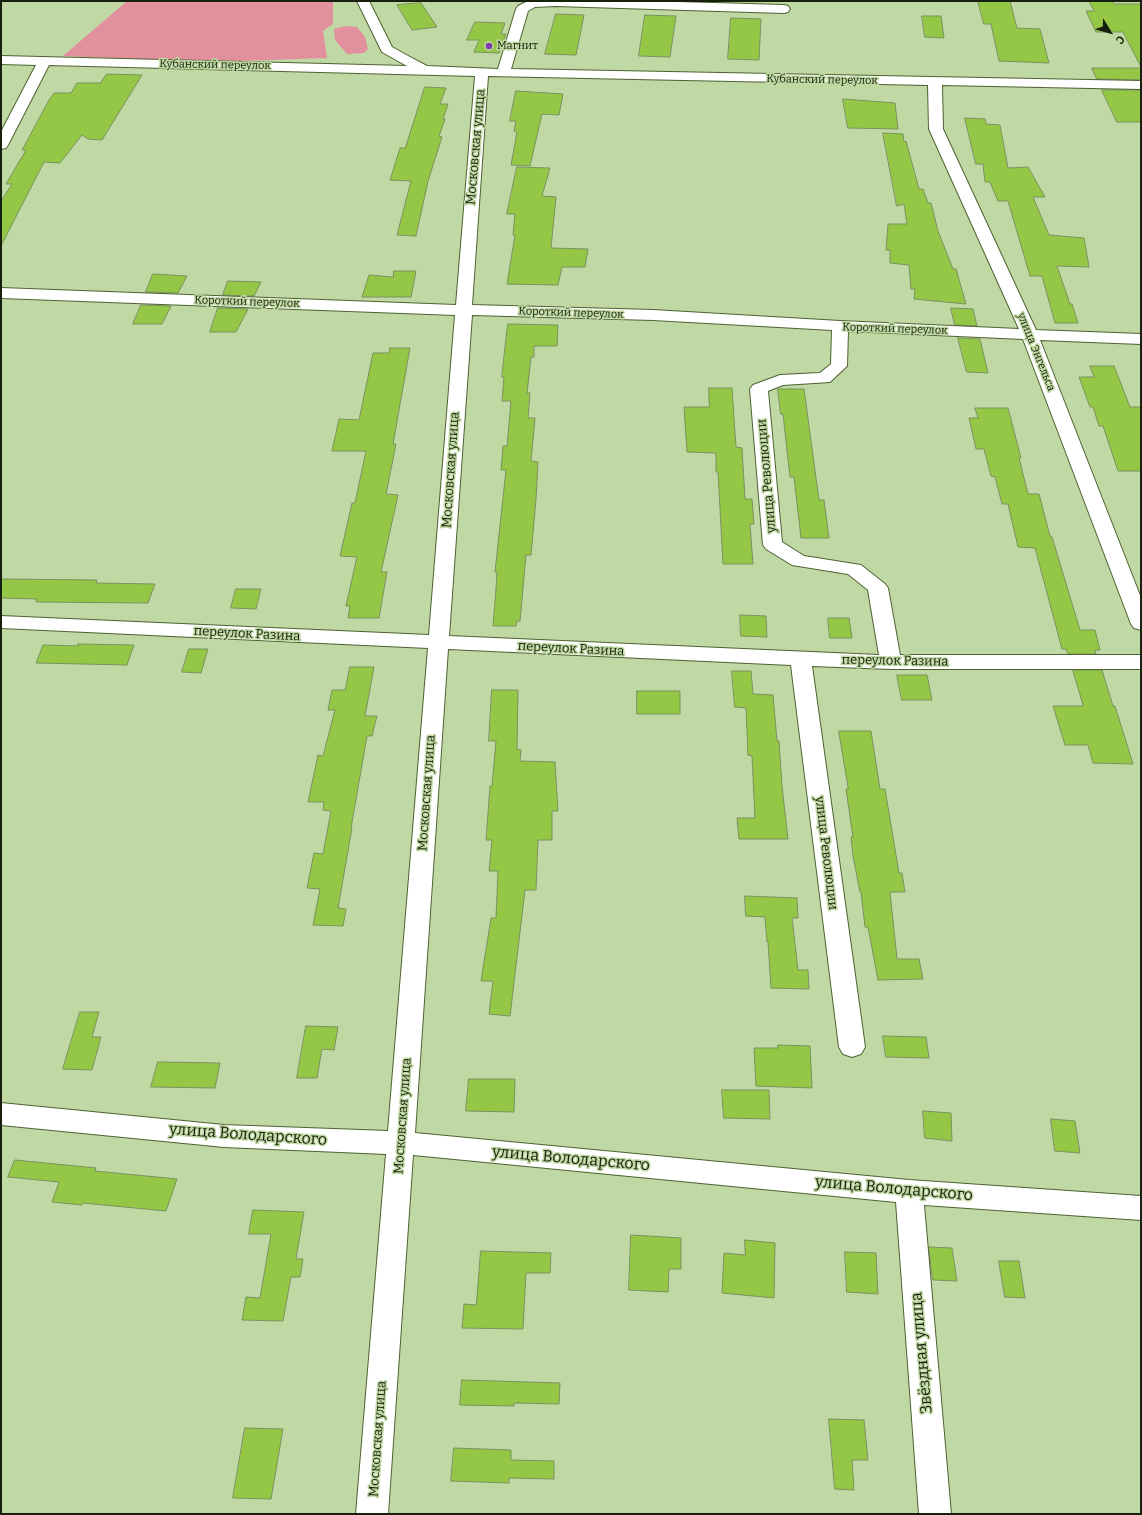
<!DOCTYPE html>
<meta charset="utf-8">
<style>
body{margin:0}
#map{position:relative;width:1142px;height:1515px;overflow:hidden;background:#c0d9a4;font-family:Bitter,serif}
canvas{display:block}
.frame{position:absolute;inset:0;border:2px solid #17200c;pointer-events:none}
.north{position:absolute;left:1090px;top:12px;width:40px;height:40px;-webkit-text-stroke:3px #c0d9a4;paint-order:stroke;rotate:127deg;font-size:11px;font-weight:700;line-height:16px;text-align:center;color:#17200c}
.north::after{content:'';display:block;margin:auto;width:14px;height:18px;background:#17200c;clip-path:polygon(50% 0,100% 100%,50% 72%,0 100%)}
</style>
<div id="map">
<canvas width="1142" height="1515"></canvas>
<div class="frame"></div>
<div class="north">С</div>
</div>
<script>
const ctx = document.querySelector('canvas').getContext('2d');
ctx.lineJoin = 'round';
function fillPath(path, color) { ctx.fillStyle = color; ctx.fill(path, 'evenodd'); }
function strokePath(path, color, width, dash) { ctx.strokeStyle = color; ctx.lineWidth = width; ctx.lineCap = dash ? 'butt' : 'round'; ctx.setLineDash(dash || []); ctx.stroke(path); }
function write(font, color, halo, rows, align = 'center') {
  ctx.font = font + ' Bitter,serif'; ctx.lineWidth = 3; ctx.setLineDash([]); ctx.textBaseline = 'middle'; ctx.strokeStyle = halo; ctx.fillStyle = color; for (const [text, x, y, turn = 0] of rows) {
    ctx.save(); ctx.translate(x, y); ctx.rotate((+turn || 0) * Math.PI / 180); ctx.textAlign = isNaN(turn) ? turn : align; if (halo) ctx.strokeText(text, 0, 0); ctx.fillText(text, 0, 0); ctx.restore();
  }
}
fillPath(new Path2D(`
 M127,1H333V24L323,31L327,58L239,61L135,59L63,56Z
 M345,26L357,27L365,37L368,49L364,53L347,54L335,40L334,29Z`), '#e28f9e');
const building = new Path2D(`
 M978,1H1010L1017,28L1040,29L1049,63L999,61L991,24H984Z
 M1089,1H1113L1114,4H1141V67L1123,32H1096L1086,11H1094Z
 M421,3L437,27L412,30L397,5Z
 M556,14L584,15L576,55L545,54Z
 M645,15L676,16L670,57L639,56Z
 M922,16H941L944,38L925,37Z
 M731,18L761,19L759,60L728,59Z
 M475,22L505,23L501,34H506L499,53L474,52L479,40H467Z
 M1092,68H1141V80L1097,79Z
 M107,74L142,75L102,140L88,139L82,135L60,163L44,162L1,246V201L12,184H6L26,150H22L49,100L54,93H71L77,83H100Z
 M425,87L446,88L440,104H448L443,119H445L439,136L442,137L428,181L416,236L397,235L411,181L390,180L400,148H405Z
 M1102,90H1141V122H1117Z
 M516,91L563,94L559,115L542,114L530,166L511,165L517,132L514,131L516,121H510Z
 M843,99L895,103L898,129L848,128Z
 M965,118L985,119L986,124L1000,125L1008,168L1028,167L1045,197H1033L1049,235L1084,238L1089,267L1057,266L1070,304H1072L1078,323H1055L1042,276H1030L1008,201H998L990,182H985L983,164H976Z
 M883,133L903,134L904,142L906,141L919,189H923L928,203H931L938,231L953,269H956L966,304L914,299L915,289H911L909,265L890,263V250H886L888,224H907L904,204L897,206Z
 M517,167L550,168L542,196L556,197L551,248L588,249L585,267H562L558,285L507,284L515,235H513L515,214H507Z
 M394,271H416L411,297H362L369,275L393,277Z
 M153,274L187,276L178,293L146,292Z
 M228,281L261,282L254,296L223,295Z
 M141,305L171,306L162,324H133Z
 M218,308L248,309L236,332H210Z
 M951,308L973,309L977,326L955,325Z
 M508,324L558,325L557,346H534V357H531L527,393H530L528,418H535L531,461L538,462L536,499L531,555H526L520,621H517L516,626H493L496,589L497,572H495L506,470H501L503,446H507L511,401H502L504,377H502Z
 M958,338L980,339L988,373L967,372Z
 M390,348H410L393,444H396L386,494L398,495L381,572H387L379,618H348L350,606H346L357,557L340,556L352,503H355L366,451H332L339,419L359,420L373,353H389Z
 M1090,366H1114L1130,407H1141V471H1118L1103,426H1099L1093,407H1090L1079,377H1094Z
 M709,388H732L736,447L742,448L745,499H752L754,524H750L753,564H723L718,472H716V453L687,452L684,407H709Z
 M778,389H804L819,500H824L829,538H801L794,477H790L783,414H781Z
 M975,408H1008L1021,458H1019L1028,494H1039L1050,536L1052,537L1080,630H1095L1100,650H1095L1096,654H1068L1066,649H1062L1035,548L1018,547L1008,504H1002L995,477L991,476L984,449H976L969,418H978Z
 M1,579L97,580L96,583L155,584L148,603L36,602L37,599L1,598Z
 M236,589H261L256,609L231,608Z
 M740,615L766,616L767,637L741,636Z
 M828,618H849L852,638H830Z
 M78,644L134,645L127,665L36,663L43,645L78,646Z
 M189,649H208L201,673L182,672Z
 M350,667H374L365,716H377L372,736H367L351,828H352L338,908L346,909L343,926L313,925L320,889L307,888L314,853L323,854L331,811L323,810L324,802H308L318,755L323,756L335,710H328L332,690H345Z
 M1073,670H1102L1113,706H1115L1133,764L1093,763L1088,745H1065L1053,706H1083Z
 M732,671H751L753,694L773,695L777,741H779L782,786L788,839H739L737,818H755L752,756L748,755L746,708L735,707Z
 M897,675H927L932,700H902Z
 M492,690H518L517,749L521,750L520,761L555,762L558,811H552V840H538L536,890H525L510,1016L489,1014L493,981H481L491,918H496L498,871H489L492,840H486L490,786H492L496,741H489Z
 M637,691H680V714H637Z
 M839,731H871L880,789H885L899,873H902L905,892H890L897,959H919L923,979L878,980L868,927H865L861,892H860L853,856L851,837H853L846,789H848Z
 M745,896L797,898L798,918H792L798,970H808L809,989L771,988L768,942H767L765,917L746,916Z
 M80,1012H99L92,1037H101L92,1070L63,1069Z
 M306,1026L338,1027L334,1050L322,1049L317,1078H297Z
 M883,1036L926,1037L929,1058L886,1057Z
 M778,1045L810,1046L812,1088L756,1086L754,1048H778Z
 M158,1062L220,1063L215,1088L151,1087Z
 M469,1079H515L514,1112L466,1111Z
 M722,1090H769L770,1119L724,1118Z
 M923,1111L951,1113L952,1141L925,1138Z
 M1051,1119L1075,1121L1080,1153L1055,1151Z
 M15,1160L96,1168L95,1171L177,1179L166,1211L83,1203L82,1205L52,1202L59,1182L8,1177Z
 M253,1210L304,1212L296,1259H303L300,1277H291L283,1321L242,1320L246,1297L260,1298L271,1234H249Z
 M631,1235L681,1238V1269H669L668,1292L629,1290Z
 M745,1240L775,1243L774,1298L722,1293L724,1253L745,1255Z
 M929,1247L952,1248L957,1281L933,1280Z
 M481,1251L551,1253L550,1273H526L523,1329L462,1328L464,1304L476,1305Z
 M845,1252L876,1253L878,1294L847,1292Z
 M999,1261H1019L1025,1298L1005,1297Z
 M462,1380L560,1383L559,1404L514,1403V1406L460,1405Z
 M829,1419L864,1420L868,1460H852L854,1490L835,1489Z
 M245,1428L283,1429L271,1499L233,1498Z
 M454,1448L511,1450V1460L554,1461V1479L509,1478V1483L451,1481Z`);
fillPath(building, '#94c746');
strokePath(building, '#7a915e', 1);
const minor = new Path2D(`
 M357,1H369L392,47L410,57L427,66L498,69L516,9L518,6L528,1H642L784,5L788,6L790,9L788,12L784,13L555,6L535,7L528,11L511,69L1141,81V89L942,85L943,129L1036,330L1141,334V344L1040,340L1141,598V630L1134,628L1131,624L1023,339L848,331L847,366L830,382L783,385L768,391L782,542L804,556L861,565L885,584L888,588L900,655H1141V669H891L812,666L865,1047L861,1054L852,1057L843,1054L839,1047L791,665L448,649L415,1133L909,1180L1141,1196V1220L924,1205L951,1514H919L896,1202L413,1155L388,1514H356L386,1154L224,1147L1,1125V1103L224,1125L388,1131L428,648L1,628V616L429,635L455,315L1,298V288L456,305L475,76L49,65L8,145L6,148L1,149V132L36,65L1,64V56L407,66L382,52ZM488,76L928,85L929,129L1019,329L840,321L653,310L472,305ZM472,315L653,320L832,330L831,364L820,373L780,375L753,385L750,389L763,545L766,549L792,565L848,574L868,590L879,655L449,636Z`);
strokePath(minor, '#4d6231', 2);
fillPath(minor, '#fff');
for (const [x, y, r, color] of [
 [489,46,4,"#7f3baf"]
]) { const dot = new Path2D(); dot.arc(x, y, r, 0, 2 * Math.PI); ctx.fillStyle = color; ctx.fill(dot); strokePath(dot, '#c0d9a4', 1.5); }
write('11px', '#17200c', '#c0d9a4', [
 ["Магнит",497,46]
], 'left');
write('11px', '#17200c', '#c0d9a4', [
 ["Кубанский переулок",215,65,1],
 ["Кубанский переулок",822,80,1],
 ["Короткий переулок",247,302,2],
 ["Короткий переулок",571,313,2],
 ["Короткий переулок",895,329,2],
 ["улица Энгельса",1036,352,68]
]);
write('13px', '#17200c', '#c0d9a4', [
 ["Московская улица",476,147,-85],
 ["Московская улица",451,470,-86],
 ["улица Революции",767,476,-95],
 ["переулок Разина",247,634,3],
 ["переулок Разина",571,649,3],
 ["переулок Разина",895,661,1],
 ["Московская улица",427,793,-86],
 ["улица Революции",826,853,83],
 ["Московская улица",403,1116,-86],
 ["Московская улица",378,1439,-86]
]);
write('16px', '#17200c', '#c0d9a4', [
 ["улица Володарского",248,1135,4],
 ["улица Володарского",571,1159,5],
 ["улица Володарского",894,1189,5],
 ["Звёздная улица",922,1353,-95]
]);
</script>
